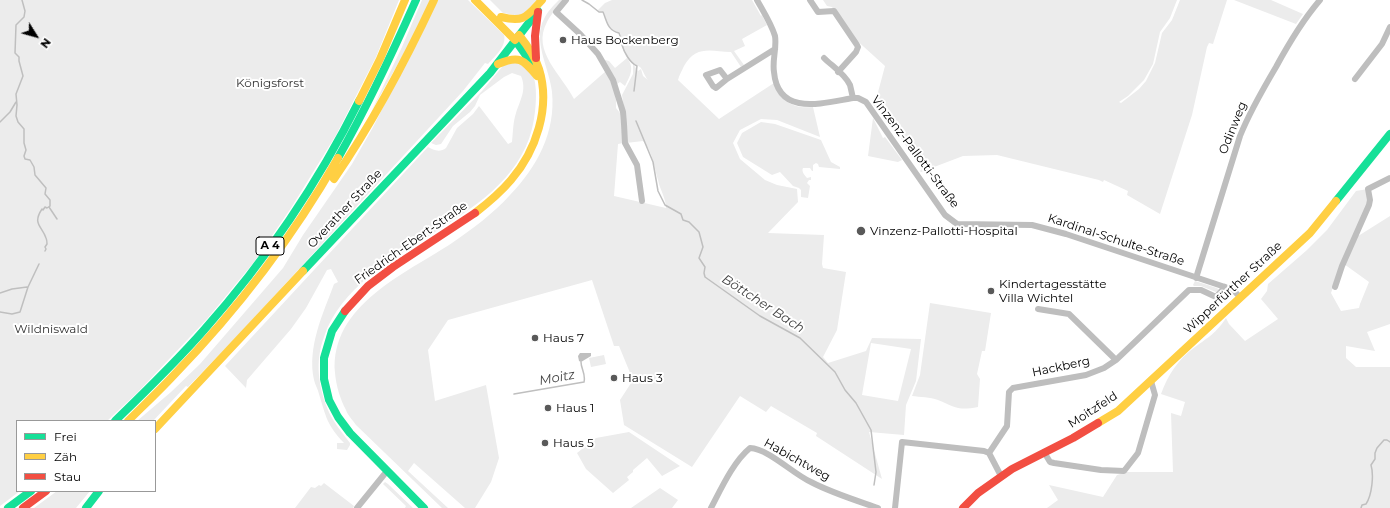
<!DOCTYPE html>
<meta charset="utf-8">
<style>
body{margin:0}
#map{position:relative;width:1390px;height:508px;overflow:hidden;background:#fff;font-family:Montserrat,sans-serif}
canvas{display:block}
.legend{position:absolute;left:16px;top:420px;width:140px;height:72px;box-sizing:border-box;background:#fff;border:1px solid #999;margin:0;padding:5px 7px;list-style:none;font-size:12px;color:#000}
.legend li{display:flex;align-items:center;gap:8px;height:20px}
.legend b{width:20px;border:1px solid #999}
.north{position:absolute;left:16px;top:16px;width:40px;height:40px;-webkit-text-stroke:3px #fff;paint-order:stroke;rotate:127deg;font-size:11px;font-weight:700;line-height:16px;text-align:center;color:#000}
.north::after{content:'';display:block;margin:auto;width:14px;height:18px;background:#000;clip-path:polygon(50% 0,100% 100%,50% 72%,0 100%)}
</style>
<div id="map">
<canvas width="1390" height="508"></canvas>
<ul class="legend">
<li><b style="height:5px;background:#16e098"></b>Frei</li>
<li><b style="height:5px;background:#ffcf43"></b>Zäh</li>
<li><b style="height:5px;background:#f24e42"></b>Stau</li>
</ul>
<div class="north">N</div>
</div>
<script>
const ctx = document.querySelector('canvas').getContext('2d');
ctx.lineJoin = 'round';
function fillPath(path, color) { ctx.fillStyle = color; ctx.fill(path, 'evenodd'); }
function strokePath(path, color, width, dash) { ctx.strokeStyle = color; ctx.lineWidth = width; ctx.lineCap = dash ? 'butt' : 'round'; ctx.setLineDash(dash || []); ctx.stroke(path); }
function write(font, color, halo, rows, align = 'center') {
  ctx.font = font + ' Montserrat,sans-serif'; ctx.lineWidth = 4; ctx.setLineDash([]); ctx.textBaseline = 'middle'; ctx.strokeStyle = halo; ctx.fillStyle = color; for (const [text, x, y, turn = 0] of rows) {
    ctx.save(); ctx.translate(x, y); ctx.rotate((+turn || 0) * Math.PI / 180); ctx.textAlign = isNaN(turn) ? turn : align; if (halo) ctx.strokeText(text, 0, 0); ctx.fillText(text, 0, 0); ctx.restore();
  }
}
fillPath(new Path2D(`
 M0,0H399L376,57L336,135L291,208L254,262L207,319L137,393L107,421H17V491H20L0,506Z
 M422,0H431L423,19L371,112L402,47Z
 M438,0H468L504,35C507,46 495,56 488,64L485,63L463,91L240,333L188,387L186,386L153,421H137L171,392L200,364L283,268L303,235L352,164L372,129Z
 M490,0H537L521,16L503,13Z
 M559,0H564C558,7 551,14 547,22C531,51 562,75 574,99L606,71L612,79L616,100V108L620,113L623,143L618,144L614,196L666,208C666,198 660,190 658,180C654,167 653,152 643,141L626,143V123L622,95L633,74V64L638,71L641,69L643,76L648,80C644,75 643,70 640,67C637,65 634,64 631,62C622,54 622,44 620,33C614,31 607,27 606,20C605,16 605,14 602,11H597L605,3L612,0H752L761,16L762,15L767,25L742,39L745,46L734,51L744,65L741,67L731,52C710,51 696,45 684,66C682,71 679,75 678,80L719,119L774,83C784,101 791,109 813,107L820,137L777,120L761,119L740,130L733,143L740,159L765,180L777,185L797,189L798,202L768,233L824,235L822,264L823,268L846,272L837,330L823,357L828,363L866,351L872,338L921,339L916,381L906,405L904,435L869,432L882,479L816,436L817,433L771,406L766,412L740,396L692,467L624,425L620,400L633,380L619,346H614L592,280L448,320L428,350L435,401L486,385L499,458L491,482L475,508H465L414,463L408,471L448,508H442L356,425C353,420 348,416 346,410C340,399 336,385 335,373C330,305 405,274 452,243C472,229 493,214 510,195C537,167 556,132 552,92C550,70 532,40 544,19C547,12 553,6 559,0ZM871,343L911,349L898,401L862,395Z
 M823,0H1177L1170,18L1160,32L1153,64L1144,80L1128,96L1119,102L1121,103L1139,89L1146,81L1155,63L1162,33L1172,20L1180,0H1227L1213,44L1209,43L1207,47L1192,115L1160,214L1127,195L1128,191L1104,180L1103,182L1099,180L997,155L963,156L921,172L920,171L922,169L881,109L878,111L872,103L877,96L885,66L853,37L832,7L827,6Z
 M1234,0H1271L1303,14L1296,24Z
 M627,58C635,68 630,76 625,86L620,82L617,84L601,59L609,61L615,68Z
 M507,61H519C523,65 528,69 532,74C538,83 536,108 534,119C517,227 358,239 324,337C315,361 318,386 328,410C333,422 342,432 350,443V445L347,450L337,449V443H344C327,425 326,417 319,394C318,389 315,385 314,380C307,347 323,314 334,284L338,282L331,269L327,270L306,308L291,329L247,380L246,388L225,366L428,147C433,150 440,153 446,148L457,128L473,114L479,106L508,144L512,142C513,133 513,122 516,113C520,100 527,90 521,76L512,73L504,77L480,95L475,106L470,112L453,126L441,144L436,145L431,143L482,91Z
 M873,118L883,138L885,137L902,160L898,162L868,156Z
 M761,122L775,124L821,140L831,162L840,167V169L819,167L818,164L816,163L813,165V171H812L810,168H803C801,171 805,176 807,178L811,177V180H809L807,183L810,186L808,198L801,197V190L799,188L793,186L780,172L772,175L743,157L737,143L742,133Z
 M1368,189V201L1340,267L1331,293L1341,311L1359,308L1360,304L1369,282L1344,264L1355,238L1390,216V324L1367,332L1375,351L1346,346V358L1356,367H1390V508H1047L1058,500L1049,485L1103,497L1117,475L1127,472H1173L1171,413L1181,416L1185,402L1161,394C1168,375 1178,359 1195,347C1209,337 1216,333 1226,318L1229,324L1245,341L1278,319L1261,299L1267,291L1268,284L1307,250L1327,230L1356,191Z
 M1195,281L1217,288L1219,290L1216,292L1201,286H1194L1193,285Z
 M930,303L991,313L985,351H982L977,374L980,379L978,407C958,411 955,407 938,400C930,397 920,397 912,396L920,375Z
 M604,355L606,364L591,367L589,358Z
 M629,432L680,466L662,476L647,458L633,470V472L627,477L629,480L613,493L586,469L577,453L596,438Z
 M385,482L388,484L413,508H405L406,506L383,484Z
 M324,483L354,506L353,508H295L311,487L315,488L319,485L321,486Z
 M660,488L678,500L672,508H631Z
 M57,491H90L76,508H34Z`), '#ececec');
fillPath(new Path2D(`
 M580,353H591V356L581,362L579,361L578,356Z`), '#bfbfbf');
strokePath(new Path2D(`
 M22,0L25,11L24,17L16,25L15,53L19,57V61L23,76L16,94L17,105L16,116L18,122L24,129V143L26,150L24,156L25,159L30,160L34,167L35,175L46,188L45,194L50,200V206L47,208L45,207L43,210L42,209C32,224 42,226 46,238C47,240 47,242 47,244L45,247L46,249L45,251
 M582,0L589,4L599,12H603C607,21 607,30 619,33C621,37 621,41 622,45C624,52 630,63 637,66L634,91
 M636,121L653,162L658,191L665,205L681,214L683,220L689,222L699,232L703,247L699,258L705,267L704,273L705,277L760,316L800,338L835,372L845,390L856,403L871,430L876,472L874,485
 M0,122L10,112L16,102
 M50,206L49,207L57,219
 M0,293L12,289L27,287
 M0,312L12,314L20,312L28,287L39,264
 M514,394L584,382C586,374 581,369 581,362
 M1361,508L1362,505L1366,504C1372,495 1374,475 1371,465L1375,459V453L1377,448L1384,440H1387L1390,442`), '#bfbfbf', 1.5);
strokePath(new Path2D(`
 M566,0L556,12L580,34L598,54L613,80L623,112L624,124L625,143L637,165L642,201
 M757,0C763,11 771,23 775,36C777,48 772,60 774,72C778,117 823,103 853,98H858L866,102L945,215L957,224L1032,225L1066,234L1225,287L1235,292L1240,297
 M810,0L818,12L834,11L857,45L858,47L856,52L838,72
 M824,58C832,66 845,74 850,85C851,89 852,94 853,98
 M727,79L716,88L713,86L706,75L720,70L727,79L775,49
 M1355,79L1382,44L1390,27
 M1196,278L1240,136C1250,111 1263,89 1276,67C1289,43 1302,21 1320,0
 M1335,287L1342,266L1369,205L1370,200L1368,189L1390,178
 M1038,309L1069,314L1116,360
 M1044,452L1050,462L1054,463L1101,470L1124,471L1138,453L1155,395L1151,381
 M989,453L1007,426L1009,392L1013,388L1086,375L1104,368L1116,360L1137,340L1189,290H1201L1216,297L1225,287
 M989,453L1001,476
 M357,508L387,471
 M711,508C721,489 733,462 750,448C769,449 793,474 811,482C832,493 855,500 878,508
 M895,508L902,442L984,451L989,453`), '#bebebe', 6);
strokePath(new Path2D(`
 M515,40L532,64
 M338,158C367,107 392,54 416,0
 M1336,201L1390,134
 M303,271L490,73L538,11
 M345,311L332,331L324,358V379L329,400L338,417L350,433L424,508
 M115,421C146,391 176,362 204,330C265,261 318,183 359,101
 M8,508L31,491
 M86,508L99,491`), '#16e098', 8);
strokePath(new Path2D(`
 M475,0L515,40
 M501,17C525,23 527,16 542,0
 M498,64C519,55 523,59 537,76
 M359,101L380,59L405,0
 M334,179C373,122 405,62 434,0
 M475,213C488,203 500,193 511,180C536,151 551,107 539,69C535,56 527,45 519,35
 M128,421C143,406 159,391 173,376C236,311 293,237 338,158
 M1098,423L1118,411L1310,233L1336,201
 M155,429L303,271`), '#ffcf43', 8);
strokePath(new Path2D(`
 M536,58L535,36L538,12
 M345,311L368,286L393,267L475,213
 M23,508L46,491
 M963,508L978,493L1012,469L1073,438L1098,423`), '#f24e42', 8);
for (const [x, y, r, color] of [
 [563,40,4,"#595959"],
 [861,231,5,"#595959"],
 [991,291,4,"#595959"],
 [535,338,4,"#595959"],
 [614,378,4,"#595959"],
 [548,408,4,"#595959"],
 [545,443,4,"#595959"]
]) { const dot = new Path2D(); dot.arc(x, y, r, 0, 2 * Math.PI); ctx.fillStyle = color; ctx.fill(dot); strokePath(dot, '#fff', 1.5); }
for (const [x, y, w] of [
 [270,246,28]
]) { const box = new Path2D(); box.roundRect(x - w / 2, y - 9, w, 18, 3); ctx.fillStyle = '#fff'; ctx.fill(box); strokePath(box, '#000', 1); }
write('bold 11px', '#000', null, [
 ["A 4",270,246]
]);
write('12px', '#000', '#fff', [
 ["Haus Bockenberg",571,40],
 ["Vinzenz-Pallotti-Hospital",870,231],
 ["Kindertagesstätte",999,284],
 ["Villa Wichtel",999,298],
 ["Haus 7",543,338],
 ["Haus 3",622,378],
 ["Haus 1",556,408],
 ["Haus 5",553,443]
], 'left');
write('12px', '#333', '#fff', [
 ["Königsforst",270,83],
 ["Wildniswald",51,329]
]);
write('12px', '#000', '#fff', [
 ["Odinweg",1233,128,-68],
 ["Vinzenz-Pallotti-Straße",915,152,53],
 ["Overather Straße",345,209,-47],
 ["Kardinal-Schulte-Straße",1116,240,18],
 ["Friedrich-Ebert-Straße",411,243,-35],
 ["Wipperfürther Straße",1233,288,-43],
 ["Hackberg",1061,367,-12],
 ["Moitzfeld",1093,410,-33],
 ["Habichtweg",797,460,29]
]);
write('italic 13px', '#444', '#fff', [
 ["Böttcher Bach",763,304,33],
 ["Moitz",557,378,-10]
]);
</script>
